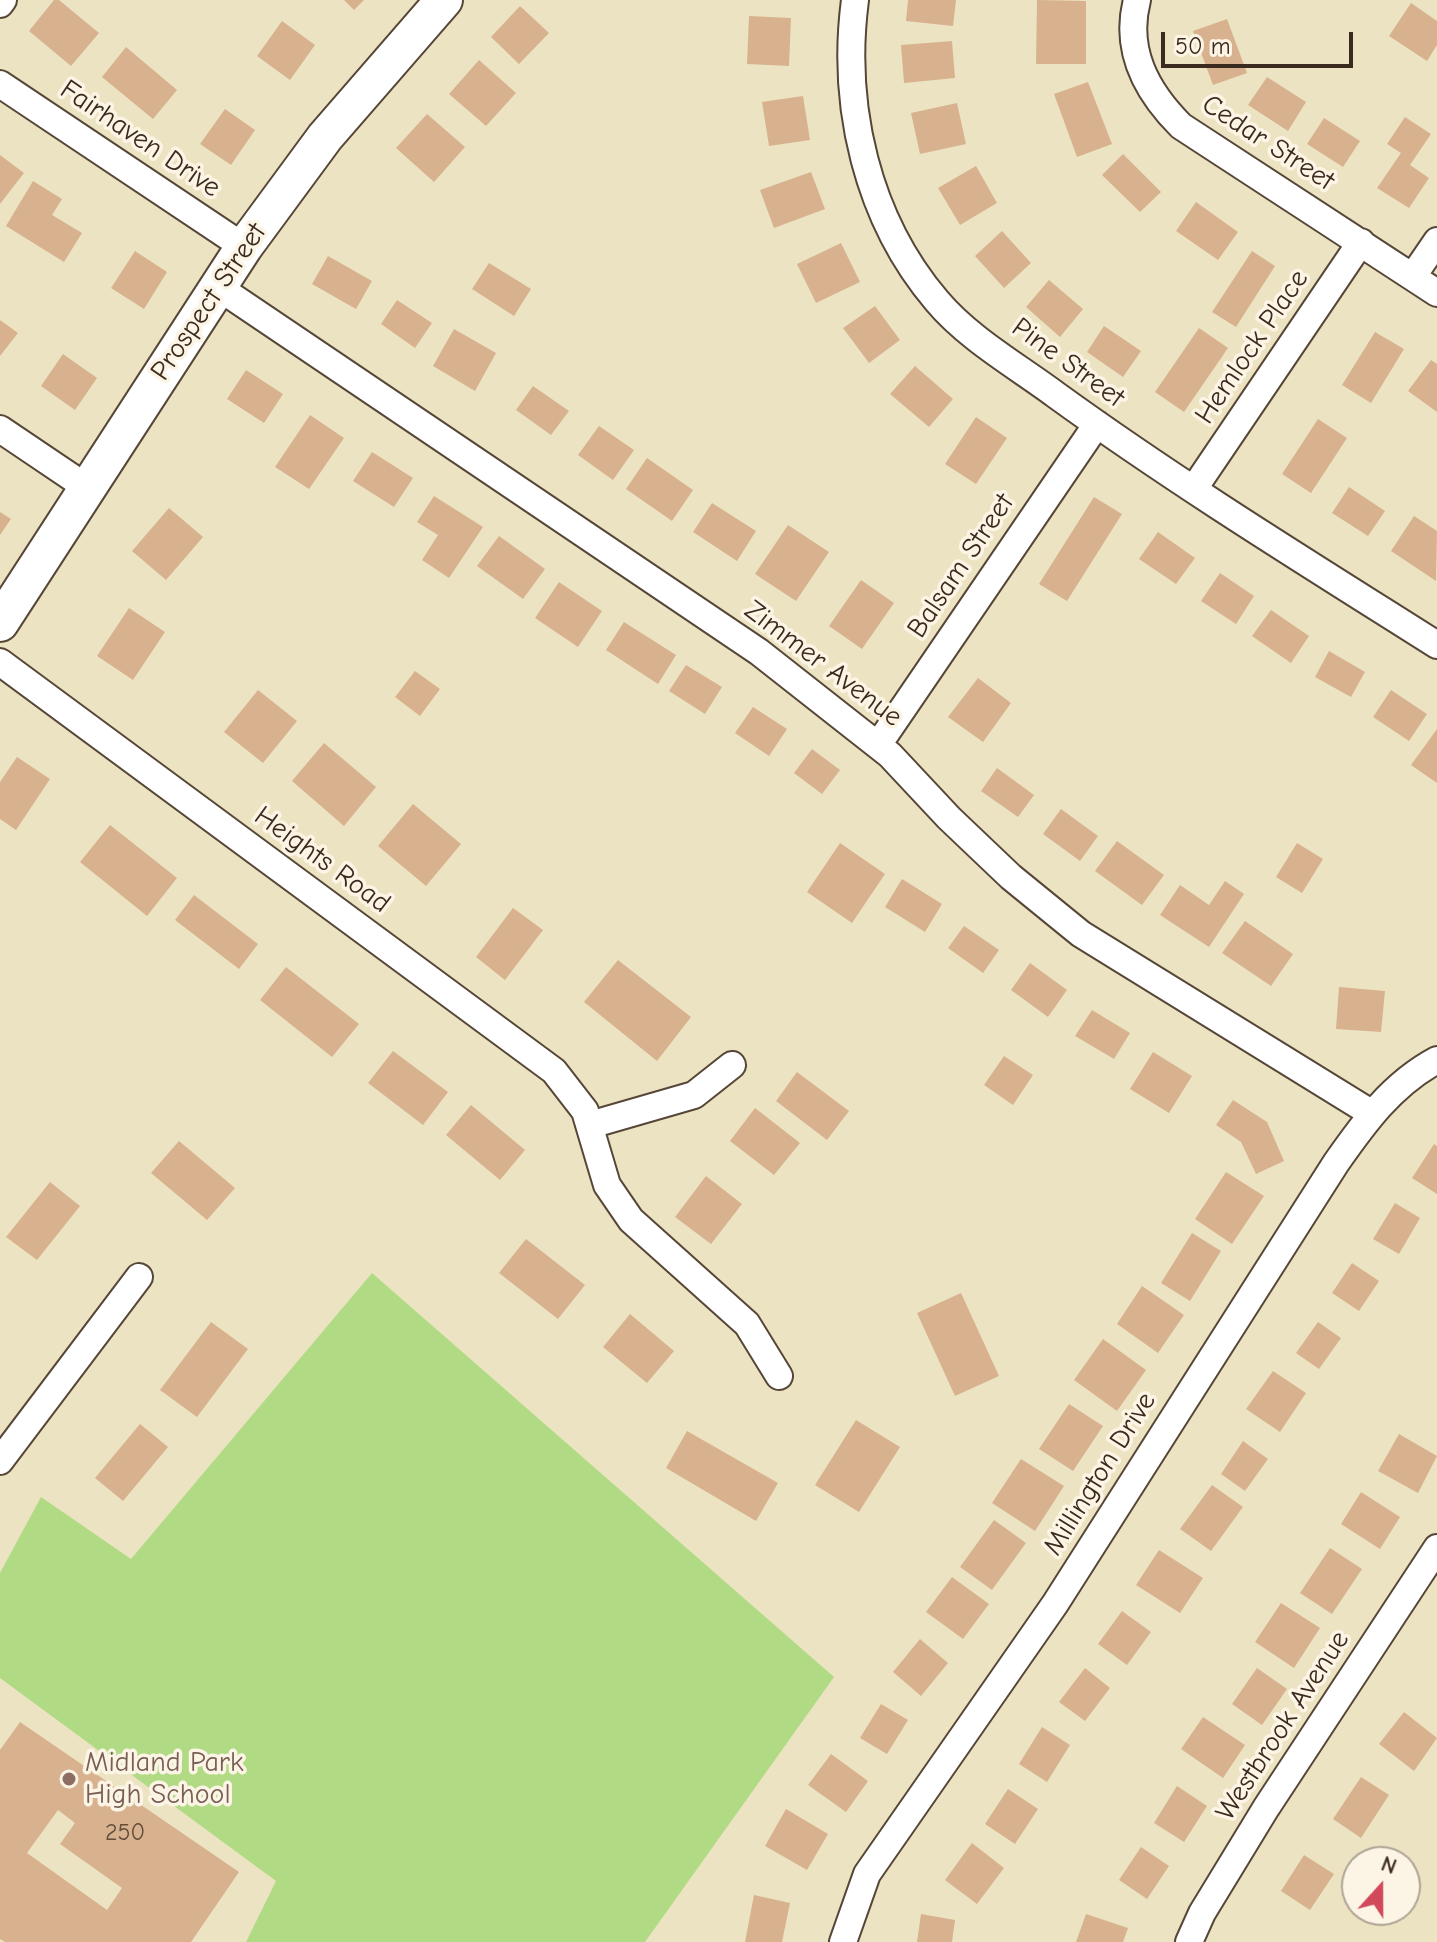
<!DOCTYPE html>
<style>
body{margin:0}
#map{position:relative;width:1437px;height:1942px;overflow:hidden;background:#ece3c2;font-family:"Comic Neue",sans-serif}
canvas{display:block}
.north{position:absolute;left:1341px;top:1846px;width:80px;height:80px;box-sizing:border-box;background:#fcf5e5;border:2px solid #afa495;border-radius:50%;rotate:21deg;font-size:22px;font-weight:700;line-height:32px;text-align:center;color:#3b2a1e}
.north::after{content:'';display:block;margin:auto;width:28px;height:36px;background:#d1495b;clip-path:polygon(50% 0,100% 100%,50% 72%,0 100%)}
.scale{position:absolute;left:1161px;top:32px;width:192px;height:36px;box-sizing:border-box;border:4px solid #3b2a1e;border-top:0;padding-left:10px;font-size:24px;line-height:28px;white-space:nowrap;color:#3b2a1e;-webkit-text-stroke:6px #fcf5e5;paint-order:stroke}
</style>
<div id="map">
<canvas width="1437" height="1942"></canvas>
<div class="north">N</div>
<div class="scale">50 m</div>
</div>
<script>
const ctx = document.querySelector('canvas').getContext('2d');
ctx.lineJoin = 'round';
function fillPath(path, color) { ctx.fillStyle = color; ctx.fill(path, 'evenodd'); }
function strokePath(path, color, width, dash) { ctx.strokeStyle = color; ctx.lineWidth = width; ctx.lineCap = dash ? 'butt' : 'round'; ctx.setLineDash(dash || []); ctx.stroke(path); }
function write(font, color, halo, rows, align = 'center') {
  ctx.font = font + ' "Comic Neue",sans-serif'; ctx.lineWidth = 7; ctx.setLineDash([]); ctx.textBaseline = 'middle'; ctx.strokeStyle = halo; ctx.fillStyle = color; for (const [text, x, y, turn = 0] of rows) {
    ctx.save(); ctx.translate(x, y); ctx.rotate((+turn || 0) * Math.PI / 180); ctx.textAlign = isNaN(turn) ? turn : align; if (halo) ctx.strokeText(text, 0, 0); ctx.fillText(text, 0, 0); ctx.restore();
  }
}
fillPath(new Path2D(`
 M372,1273L834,1677L645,1942H246L276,1881L0,1678V1573L41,1497L131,1559Z`), '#b1da85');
fillPath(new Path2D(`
 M54,0H59L99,33L71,66L29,31Z
 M344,0H364L354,10Z
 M908,0H956L953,26L906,21Z
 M1037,0L1086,1V64H1036Z
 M1411,3L1437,21V45L1427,61L1389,36Z
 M520,6L549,33L519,64L491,37Z
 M749,16L791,18L789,66L747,64Z
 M1227,19L1247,73L1213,85L1193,31Z
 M282,21L315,45L290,80L257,56Z
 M952,41L955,78L904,83L901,45Z
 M126,47L177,90L153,119L102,77Z
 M479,60L516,93L486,126L449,94Z
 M1267,77L1306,102L1288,131L1248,105Z
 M1088,82L1112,144L1077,157L1054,94Z
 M803,96L810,140L769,146L762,102Z
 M957,103L966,144L920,154L911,113Z
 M225,109L255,130L231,165L200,144Z
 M427,114L465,147L434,182L396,148Z
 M1405,117L1431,134L1410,165L1429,178L1409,208L1377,188L1401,153L1387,144Z
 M1324,118L1360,141L1343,167L1307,144Z
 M1123,154L1161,192L1140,212L1102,175Z
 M0,155L24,173L0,204Z
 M976,166L997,203L960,225L938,188Z
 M811,172L825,209L774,228L760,190Z
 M33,181L62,199L52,215L82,233L64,262L6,226Z
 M1196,202L1238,232L1218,260L1176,231Z
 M1002,231L1031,263L1004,288L975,256Z
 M841,243L860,282L816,303L797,264Z
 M135,251L167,272L144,309L111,288Z
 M1252,251L1275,266L1236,327L1212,312Z
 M328,256L372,281L356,309L312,284Z
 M489,263L531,289L514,316L472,289Z
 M1049,280L1083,309L1060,337L1026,307Z
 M397,300L432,323L415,348L381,324Z
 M875,306L900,340L869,363L843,328Z
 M0,320L18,333L0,356Z
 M1104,326L1141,351L1123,377L1087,352Z
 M1199,328L1228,348L1184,412L1155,392Z
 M454,329L496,353L475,391L433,366Z
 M1375,332L1404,349L1371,403L1342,385Z
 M63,354L97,378L75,410L41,386Z
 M1431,360L1437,364V412L1408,391Z
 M915,366L953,399L929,427L890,394Z
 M246,370L283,394L264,423L227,399Z
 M533,386L569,411L551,435L516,410Z
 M310,415L344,438L309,489L275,467Z
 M976,417L1007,438L976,484L945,464Z
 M1318,419L1347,438L1311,493L1282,474Z
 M599,426L634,450L613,480L578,455Z
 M372,452L413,478L394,507L353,481Z
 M647,458L693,490L672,521L626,489Z
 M1349,487L1385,511L1368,536L1332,513Z
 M434,496L483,527L449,578L422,560L438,535L417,522Z
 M1094,497L1122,514L1067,601L1039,584Z
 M712,503L756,531L737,561L693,532Z
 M169,508L203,537L166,580L132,551Z
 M0,512L11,519L0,535Z
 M1414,516L1437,531L1436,581L1391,551Z
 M788,525L829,552L796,601L755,574Z
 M1158,532L1195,558L1176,584L1139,559Z
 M499,536L545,569L523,599L477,566Z
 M1220,573L1254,596L1236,624L1201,601Z
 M861,580L894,603L862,649L829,626Z
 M559,582L602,611L578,647L535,618Z
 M129,608L165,632L133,680L97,656Z
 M1271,610L1309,636L1291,663L1252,636Z
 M624,622L676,655L658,684L606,650Z
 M1329,651L1365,672L1351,697L1315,677Z
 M686,665L722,687L705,714L669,691Z
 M415,671L440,689L420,716L395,697Z
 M978,678L1011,703L983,742L948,717Z
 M258,690L297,721L263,763L224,732Z
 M1391,690L1427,714L1409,741L1373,717Z
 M753,707L787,729L769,756L735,733Z
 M1437,729V783L1411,765Z
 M324,743L376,787L344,826L292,781Z
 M812,749L840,770L822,794L794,773Z
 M17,757L50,779L16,830L0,819V782Z
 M997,768L1034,795L1018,817L981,791Z
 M413,804L461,844L426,886L378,846Z
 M1061,809L1098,836L1080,861L1043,834Z
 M110,825L177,878L147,916L80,862Z
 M1117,841L1164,875L1142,905L1095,871Z
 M840,843L885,874L852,923L807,892Z
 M1297,843L1323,859L1302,893L1276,877Z
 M902,879L942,904L925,932L885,907Z
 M1225,881L1244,894L1209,947L1160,915L1180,885L1209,905Z
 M194,895L258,944L239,969L175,920Z
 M513,908L543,930L505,980L476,957Z
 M1245,921L1293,954L1271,986L1222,953Z
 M964,926L999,950L983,973L948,948Z
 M618,960L691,1017L657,1061L584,1002Z
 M1030,963L1067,990L1048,1017L1011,990Z
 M286,967L359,1024L332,1057L260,1000Z
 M1339,987L1385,991L1381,1032L1336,1029Z
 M1092,1010L1130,1033L1114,1059L1075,1036Z
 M393,1051L448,1092L423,1125L368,1083Z
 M1153,1052L1192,1076L1169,1113L1130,1089Z
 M1004,1056L1033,1075L1013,1105L984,1085Z
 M797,1072L849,1111L827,1140L776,1101Z
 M1233,1100L1267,1122L1284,1161L1256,1174L1241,1142L1216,1125Z
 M471,1105L525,1150L500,1180L446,1135Z
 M755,1108L800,1143L774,1175L730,1141Z
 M179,1141L235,1188L207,1220L151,1173Z
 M1434,1144L1437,1146V1194L1412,1178Z
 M1226,1172L1264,1196L1232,1244L1195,1219Z
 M706,1176L742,1204L711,1244L675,1217Z
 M50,1182L80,1206L37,1260L6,1237Z
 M1395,1203L1420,1218L1399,1254L1373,1239Z
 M1192,1233L1221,1251L1190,1301L1161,1283Z
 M526,1239L585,1285L558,1319L499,1273Z
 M1352,1263L1379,1281L1359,1311L1332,1293Z
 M1142,1286L1184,1315L1158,1353L1117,1324Z
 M961,1293L999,1376L955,1396L917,1313Z
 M630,1314L674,1351L647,1383L603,1347Z
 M211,1322L248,1349L197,1417L160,1390Z
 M1318,1322L1341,1338L1319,1369L1296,1353Z
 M1103,1339L1146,1370L1117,1411L1074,1380Z
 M1273,1371L1306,1393L1280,1432L1246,1409Z
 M1069,1404L1103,1426L1073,1471L1039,1449Z
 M856,1420L900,1447L859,1512L815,1485Z
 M140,1424L168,1447L123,1501L95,1478Z
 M687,1431L778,1483L756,1521L666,1468Z
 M1399,1434L1437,1456L1418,1493L1378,1471Z
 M1243,1441L1268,1459L1245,1491L1221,1474Z
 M1021,1459L1064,1486L1035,1531L992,1503Z
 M1212,1485L1243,1507L1211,1551L1180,1529Z
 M1361,1492L1400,1517L1380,1549L1341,1524Z
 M994,1520L1026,1543L992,1590L960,1567Z
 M1330,1548L1362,1569L1332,1614L1300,1593Z
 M1159,1550L1203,1578L1180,1613L1136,1585Z
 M952,1577L989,1604L963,1639L926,1612Z
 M1281,1603L1320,1628L1294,1668L1255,1642Z
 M1122,1611L1151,1632L1127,1665L1098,1644Z
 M920,1639L948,1663L921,1696L893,1672Z
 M1085,1668L1110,1688L1085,1721L1059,1702Z
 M1257,1668L1287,1689L1262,1725L1232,1704Z
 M881,1704L908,1720L887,1754L860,1738Z
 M1404,1712L1437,1738L1414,1771L1379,1744Z
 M1203,1717L1245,1745L1223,1778L1181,1749Z
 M20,1722L239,1872L191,1942H5L0,1939V1750ZM58,1810L75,1823L60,1844L122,1888L107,1910L27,1853Z
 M1042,1727L1070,1745L1047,1782L1019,1764Z
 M831,1754L868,1781L846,1812L808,1785Z
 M1361,1777L1389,1795L1361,1838L1333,1819Z
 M1177,1786L1207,1806L1184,1842L1154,1823Z
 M1008,1789L1038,1809L1015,1844L985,1824Z
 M786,1809L828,1834L807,1870L765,1846Z
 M972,1843L1004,1868L977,1904L945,1880Z
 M1141,1847L1169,1866L1147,1899L1119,1880Z
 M1304,1855L1334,1874L1310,1910L1281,1891Z
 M754,1895L790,1903L782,1942H745Z
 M921,1914L955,1920L952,1942H917Z
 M1086,1914L1128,1928L1123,1942H1076Z`), '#d8b28f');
const street = new Path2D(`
 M855,0C841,106 867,219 937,301C969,339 1017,366 1056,395C1179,484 1309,564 1437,645
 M1137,0C1124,50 1146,91 1181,126L1437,293
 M0,4L3,0
 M0,84L244,247
 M1413,276L1437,241
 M218,287L759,652L890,755L949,818L1011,877L1081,934L1371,1113
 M0,429L86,487
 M1195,487L1361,242
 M0,662L554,1071L585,1111L607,1185L631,1220L747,1324L779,1376
 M878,745L1097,424
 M590,1125L694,1095L732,1065
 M0,1461L139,1277
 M843,1942L867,1874L1055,1604L1336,1163C1364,1123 1392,1084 1437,1060
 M1189,1942L1202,1913L1266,1808L1437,1548`);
const secondary = new Path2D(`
 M0,623L244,247L325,137L444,0`);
strokePath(street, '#564637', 30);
strokePath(secondary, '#564637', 40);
strokePath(street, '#fff', 26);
strokePath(secondary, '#fff', 36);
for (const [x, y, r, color] of [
 [69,1779,8,"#8d6e63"]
]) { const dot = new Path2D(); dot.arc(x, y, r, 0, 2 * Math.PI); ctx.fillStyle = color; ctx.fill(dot); strokePath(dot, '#fcf5e5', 3); }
write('24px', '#624c3a', null, [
 ["250",125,1833]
]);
write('28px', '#3b2a1e', '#fcf5e5', [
 ["Fairhaven Drive",140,139,34],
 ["Cedar Street",1268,143,33],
 ["Prospect Street",209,302,-56],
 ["Hemlock Place",1252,347,-56],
 ["Pine Street",1068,363,36],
 ["Balsam Street",961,566,-56],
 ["Zimmer Avenue",823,664,37],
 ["Heights Road",322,860,36],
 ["Millington Drive",1100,1474,-58],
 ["Westbrook Avenue",1283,1726,-57]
]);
write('28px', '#785e54', '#fcf5e5', [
 ["Midland Park",85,1763],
 ["High School",85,1795]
], 'left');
</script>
